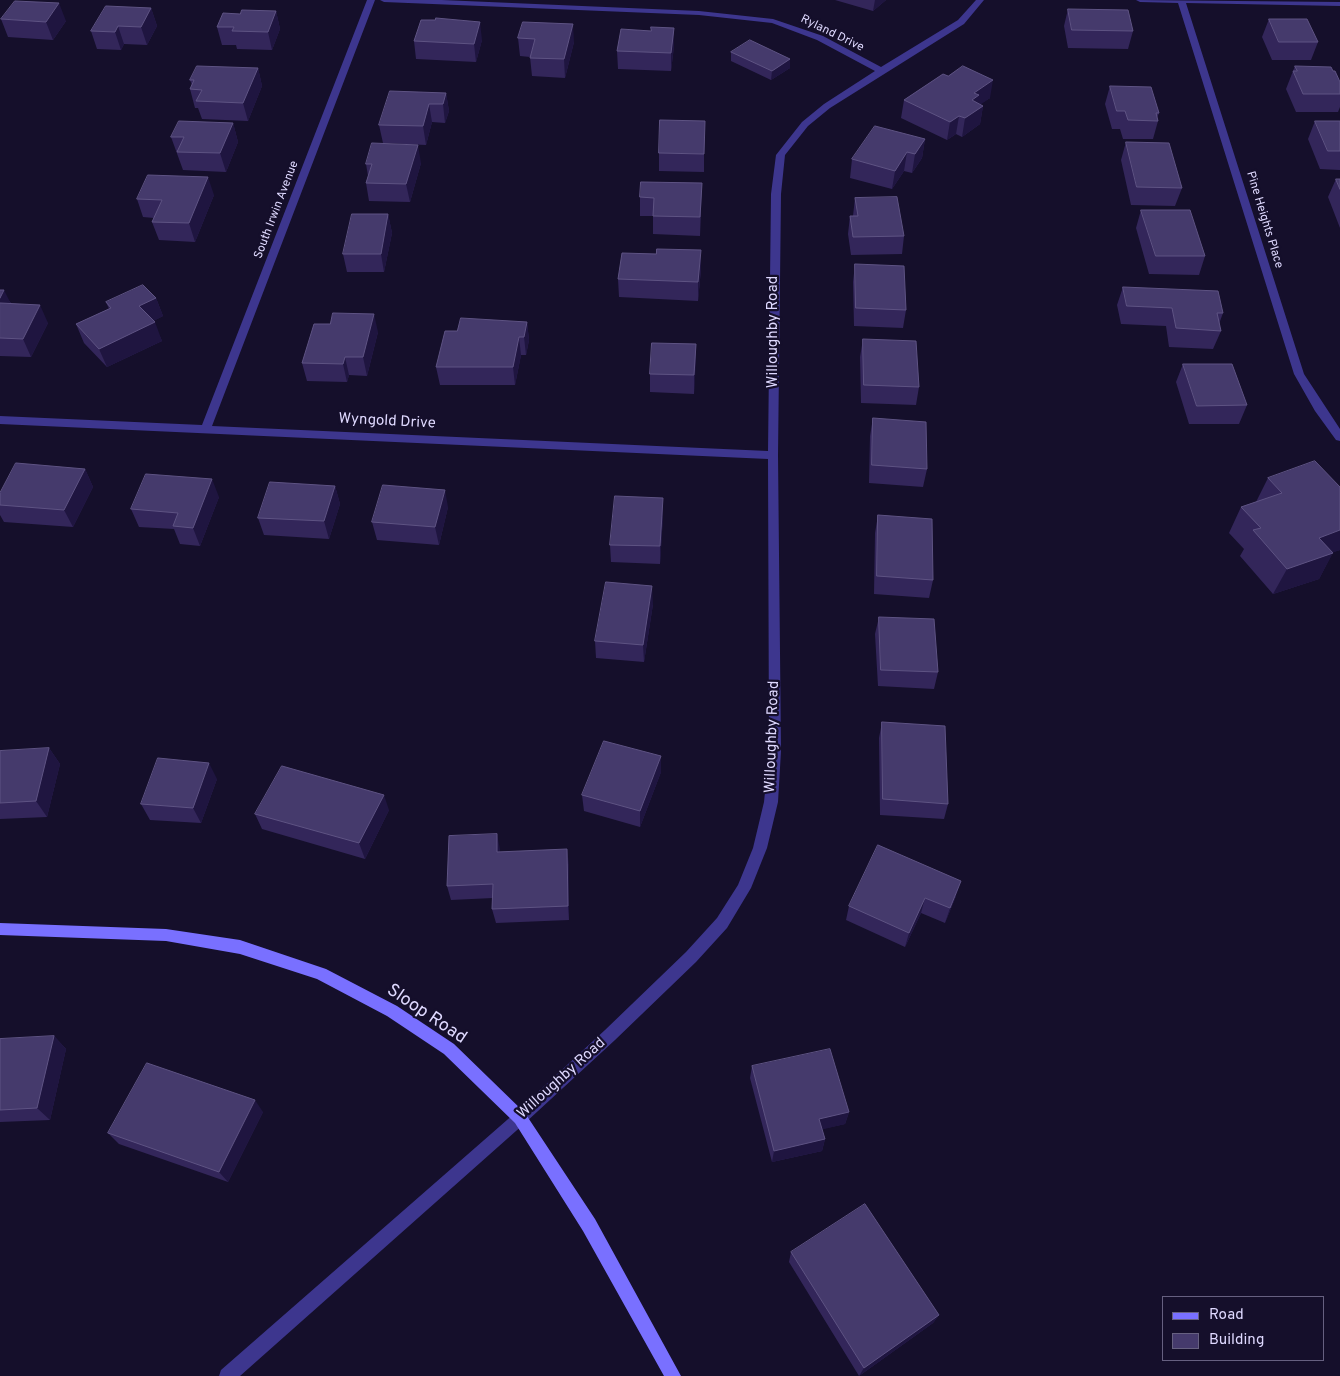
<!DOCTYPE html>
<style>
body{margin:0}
#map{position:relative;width:1340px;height:1376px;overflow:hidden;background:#150f2b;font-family:Overpass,sans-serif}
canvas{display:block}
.legend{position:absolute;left:1162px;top:1296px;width:162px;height:65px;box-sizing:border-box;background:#150f2b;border:1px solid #666080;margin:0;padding:6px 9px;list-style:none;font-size:15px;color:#dfd9ff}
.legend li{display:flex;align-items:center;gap:10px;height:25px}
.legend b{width:25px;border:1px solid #666080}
</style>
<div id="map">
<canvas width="1340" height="1376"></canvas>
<ul class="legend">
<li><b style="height:6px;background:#7970ff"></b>Road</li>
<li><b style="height:14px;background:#453a6c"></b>Building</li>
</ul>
</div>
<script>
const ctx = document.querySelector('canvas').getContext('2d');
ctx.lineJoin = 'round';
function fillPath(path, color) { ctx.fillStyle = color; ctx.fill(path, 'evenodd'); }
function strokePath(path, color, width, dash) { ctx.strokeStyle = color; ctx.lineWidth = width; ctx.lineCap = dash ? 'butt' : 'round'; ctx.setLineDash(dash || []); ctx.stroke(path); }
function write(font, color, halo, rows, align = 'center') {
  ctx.font = font + ' Overpass,sans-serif'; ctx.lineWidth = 4.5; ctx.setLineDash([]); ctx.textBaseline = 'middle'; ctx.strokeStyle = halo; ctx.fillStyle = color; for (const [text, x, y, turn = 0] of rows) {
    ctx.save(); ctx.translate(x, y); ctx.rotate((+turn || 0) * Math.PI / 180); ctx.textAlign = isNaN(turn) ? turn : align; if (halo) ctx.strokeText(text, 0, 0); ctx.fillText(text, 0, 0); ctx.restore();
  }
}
fillPath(new Path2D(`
 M367,0H375L212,426L768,451L771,194L776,155L802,122L824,104L875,71L817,40L772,23L699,15L384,2L380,0H442L699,11L773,19L823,36L881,67L958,20L976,0H984L964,24L830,108L808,126L785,155L781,194L778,455L781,751L778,802L767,848L751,888L727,928L696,962L615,1040L525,1123L240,1376H219L221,1370L515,1113L605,1030L686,952L717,918L738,885L753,848L764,802L769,751L768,459L0,424V416L202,425Z
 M1136,0L1340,2V6L1186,3L1304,374L1340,429V441L1336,440L1315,411L1294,374L1178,3L1140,2Z`), '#3d368e');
fillPath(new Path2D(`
 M0,923L166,929L240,940L326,969L397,1006L454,1044L525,1113L595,1219L681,1376H664L583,1231L515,1123L444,1054L387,1016L317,979L240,954L166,941L0,935Z`), '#7970ff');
fillPath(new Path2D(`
 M835,0H886L873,11Z
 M151,8L157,26L147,45L124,44L121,50L97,49L91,31Z
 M1068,9L1133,31L1128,49L1068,48L1064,26Z
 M276,11L280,29L272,50L237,49L236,45H222L217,27L240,14Z
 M1,19L66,21L53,40L8,37Z
 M1269,19L1318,42L1311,60H1272L1262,37Z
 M523,22L574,42L565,78L532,76L530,57L520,56L518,38Z
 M674,28V46L671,71L618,69L617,51L651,31Z
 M482,40L476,62L416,59L414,41Z
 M731,52L790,59V68L771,80L731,61Z
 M1295,66L1333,71L1340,82V107L1338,112H1296L1286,89Z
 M258,68L262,86L248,121L202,119L198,108H195L190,89L192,85L190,80Z
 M1110,86L1159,113L1157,118L1158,121L1153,139H1123L1120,129H1112L1105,104Z
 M446,93L449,111L445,123L432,122L426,145L383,143L379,125Z
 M990,98L980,104L983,106L980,124L962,137L956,134L947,140L901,118L904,100Z
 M1315,121H1340V170L1320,169L1308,139Z
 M233,123L238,142L226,172L183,170L171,137Z
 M925,139L922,158L912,173L904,171L892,189L850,178L852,159Z
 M1126,142L1182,188L1175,206L1131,205L1121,160Z
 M659,153L704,154V172L659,171Z
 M421,163L410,202L369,201L366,183L368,176L366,164Z
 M1336,179H1340V228L1328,197Z
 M702,183L700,236L653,234V216H640V197Z
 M214,195L195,242L159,240L152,222L154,218L143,217L137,199Z
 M855,198L904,236L902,254L851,255L848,234L850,216H853Z
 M1141,210L1205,256L1199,275L1149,274L1136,228Z
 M388,214L392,233L384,272H347L343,254Z
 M656,254L701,269L698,301L619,297L618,279Z
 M855,264L906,310L903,328L854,326L853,282Z
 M1123,287L1223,313L1219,324L1221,331L1213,349L1169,347L1166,326L1121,324L1117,305Z
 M0,290L11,303L48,323L31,357L0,356Z
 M156,298L163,316L153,321L162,341L107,367L84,343L76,324L109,309L106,302Z
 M527,322L529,340L526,355H521L515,385H440L436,367L457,331Z
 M378,332L367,376L349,375L347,382L307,381L302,363Z
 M863,339L919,387L916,405L861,403L860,357Z
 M696,344L694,394L650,392V374Z
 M1183,364L1247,405L1239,424H1189L1176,382Z
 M873,418L927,469L923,487L869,483L870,436Z
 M85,469L93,487L73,527L4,522L0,515V493Z
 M1268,478L1340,550L1333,552L1319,579L1273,594L1240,556L1244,549L1229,533L1241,507L1256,502Z
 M335,486L340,504L329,539L264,535L258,518Z
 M219,497L200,546L180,544L174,529L139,527L131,509Z
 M448,507L439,545L377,540L372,522Z
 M878,515L933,580L929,598L874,594L875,533Z
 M663,516L660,564L611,562L610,545Z
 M653,604L644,662L596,658L595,641Z
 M879,617L938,672L934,689L878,686L875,634Z
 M882,722L948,804L944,819L880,815L879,738Z
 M49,748L60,764L47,817L0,819V751Z
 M661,772L640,827L584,811L582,795Z
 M217,779L201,823L150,820L141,804Z
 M389,810L365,859L262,829L255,814Z
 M500,849V852L569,864V920L496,923L492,909L493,898L451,900L447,886Z
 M956,896L945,923L921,913L905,947L846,920L849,906Z
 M54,1036L66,1049L50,1120L0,1122V1039Z
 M752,1066L849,1112L845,1124L822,1129L825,1139L822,1151L772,1162L750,1078Z
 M263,1112L228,1182L119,1144L108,1133Z
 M791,1252L939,1315L933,1323L859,1376L789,1262Z`), '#33265a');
fillPath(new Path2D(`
 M875,0H886L873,11Z
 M59,3L66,21L53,40L46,22Z
 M151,8L157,26L147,45L141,27Z
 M276,11L280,29L272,50L268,32Z
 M480,22L482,40L476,62L474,44Z
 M573,24L574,42L565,78L564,59Z
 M118,26L124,44L121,50L115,32Z
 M674,28V46L671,71V53Z
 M790,59V68L771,80L772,71Z
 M258,68L262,86L248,121L243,103Z
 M993,80L990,98L977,107L983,106L980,124L962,137L965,118L974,93Z
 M446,93L449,111L445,123L443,104Z
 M429,104L432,122L426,145L423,126Z
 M959,116L956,134L947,140L950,122Z
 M233,123L238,142L226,172L220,153Z
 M925,139L922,158L912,173L915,154Z
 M418,145L421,163L410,202L406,184Z
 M907,152L904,171L892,189L895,171Z
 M208,177L214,195L195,242L189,223Z
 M388,214L392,233L384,272L381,254Z
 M701,250V269L698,301V282Z
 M4,290L13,308L0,309V298Z
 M156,298L163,316L146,325L139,306Z
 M40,305L48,323L31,357L23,339Z
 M374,314L378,332L367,376L363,357Z
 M155,322L162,341L107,367L99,349Z
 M527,322L529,340L526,355L524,337Z
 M519,337L521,355L515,385L513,367Z
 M696,344V362L694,394V375Z
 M345,357L349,375L347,382L343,364Z
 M85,469L93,487L73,527L64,510Z
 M212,479L219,497L200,546L193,528Z
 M335,486L340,504L329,539L324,521Z
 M445,490L448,507L439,545L435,527Z
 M663,498V516L660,564V546Z
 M1340,530V550L1312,560L1333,553L1319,579L1273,594L1287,569L1319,538Z
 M652,586L653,604L644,662L643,645Z
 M49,748L60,764L47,817L36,801Z
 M661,756V772L640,827V811Z
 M209,763L217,779L201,823L193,808Z
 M384,795L389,810L365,859L359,843Z
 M497,834L500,849V867L497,852Z
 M567,849L569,864V920L568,906Z
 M961,881L956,896L945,923L950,908Z
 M925,898L921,913L905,947L909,933Z
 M54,1036L66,1049L50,1120L37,1108Z
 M255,1100L263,1112L228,1182L219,1172Z
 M849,1112L845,1124L816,1131L819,1119Z
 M825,1139L822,1151L772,1162L774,1151Z
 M939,1315L933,1323L859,1376L864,1368Z`), '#1f1540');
const building = new Path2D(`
 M15,1L59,3L46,22L1,19Z
 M106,6L151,8L141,27L118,26L115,32L91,31Z
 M1068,9L1128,10L1133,31L1072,30Z
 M242,10L276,11L268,32L232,31L234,27H217L223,13L240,14Z
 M436,18L480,22L474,44L414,41L421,20H435Z
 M1269,19H1307L1318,42H1279Z
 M523,22L573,24L564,59L530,58L535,39L518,38Z
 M651,27L674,28L671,53L617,51L621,29L651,31Z
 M750,40L790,59L772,71L731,52Z
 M197,66L258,68L243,103L196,101L202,90L190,89L194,80H190Z
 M963,66L993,80L974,93L979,95L972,100L983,106L965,118L959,116L950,122L904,100L943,74L948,76Z
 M1295,66L1331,67L1333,71H1335L1340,82V94H1303L1293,71H1297Z
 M1110,86L1151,87L1159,113H1156L1158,121L1128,120L1125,111H1117Z
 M390,91L446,93L443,104H429L423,126L379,125Z
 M660,120L705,121L704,154L659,153Z
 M179,121L233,123L220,153L177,152L184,137H171Z
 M1315,121H1340V151H1328Z
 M875,126L925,139L915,154L907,152L895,171L852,159Z
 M1126,142L1169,143L1182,188L1137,187Z
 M372,143L418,145L406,184L366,183L372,164H366Z
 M148,175L208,177L189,223L152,222L162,200L137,199Z
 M1336,179H1340V189Z
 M641,182L702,183L700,217L653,216L654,198L640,197Z
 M897,197L904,236L853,237L850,216H858L855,198Z
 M1141,210H1190L1205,256H1156Z
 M352,214H388L381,254H343Z
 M657,249L701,250L698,282L618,279L622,253L656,254Z
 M855,264L904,266L906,310L856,308Z
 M143,285L156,298L139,306L155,322L99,349L76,324L111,308L106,302Z
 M1123,287L1218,291L1223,313H1217L1221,331L1176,328L1172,308L1127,306Z
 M0,290H4L0,298Z
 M0,303L40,305L23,339L0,338Z
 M333,313L374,314L363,357H345L343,364L302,363L314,324H330Z
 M461,318L527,322L524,337H519L513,367H436L445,331H457Z
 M863,339L916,341L919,387L864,385Z
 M652,343L696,344L694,375L650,374Z
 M1183,364H1232L1247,405L1197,406Z
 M873,418L926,422L927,469L872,465Z
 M1315,461L1340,487V530L1319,538L1333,553L1287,569L1253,530L1261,528L1241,507L1282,493L1268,478Z
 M16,463L85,469L64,510L0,505V493Z
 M146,474L212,479L193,528L173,526L178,513L131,509Z
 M270,482L335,486L324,521L258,518Z
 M383,485L445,490L435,527L372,522Z
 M615,496L663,498L660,546L610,545Z
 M878,515L932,519L933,580L877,576Z
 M606,582L652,586L643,645L595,641Z
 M879,617L934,619L938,672L881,670Z
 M882,722L945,726L948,804L883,799Z
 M604,741L661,756L640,811L582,795Z
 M49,748L36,801L0,803V751Z
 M158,758L209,763L193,808L141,804Z
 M282,766L384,795L359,843L255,814Z
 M497,834V852L567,849L568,906L492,909L493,884L447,886L449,836Z
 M878,845L961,881L950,908L925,898L909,933L849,906Z
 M54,1036L37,1108L0,1110V1039Z
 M830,1049L849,1112L819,1119L825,1139L774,1151L752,1066Z
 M147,1063L255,1100L219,1172L108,1133Z
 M865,1204L939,1315L864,1368L791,1252Z`);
fillPath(building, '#453a6c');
strokePath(building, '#5e5383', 1);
write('12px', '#dfd9ff', '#150f2b', [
 ["Ryland Drive",832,34,26],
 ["South Irwin Avenue",277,210,-69],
 ["Pine Heights Place",1264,220,73]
]);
write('15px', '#dfd9ff', '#150f2b', [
 ["Willoughby Road",774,332,-90],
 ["Wyngold Drive",387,422,3],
 ["Willoughby Road",773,737,-88],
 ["Willoughby Road",562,1079,-42]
]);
write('18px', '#dfd9ff', '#150f2b', [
 ["Sloop Road",426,1015,34]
]);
</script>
